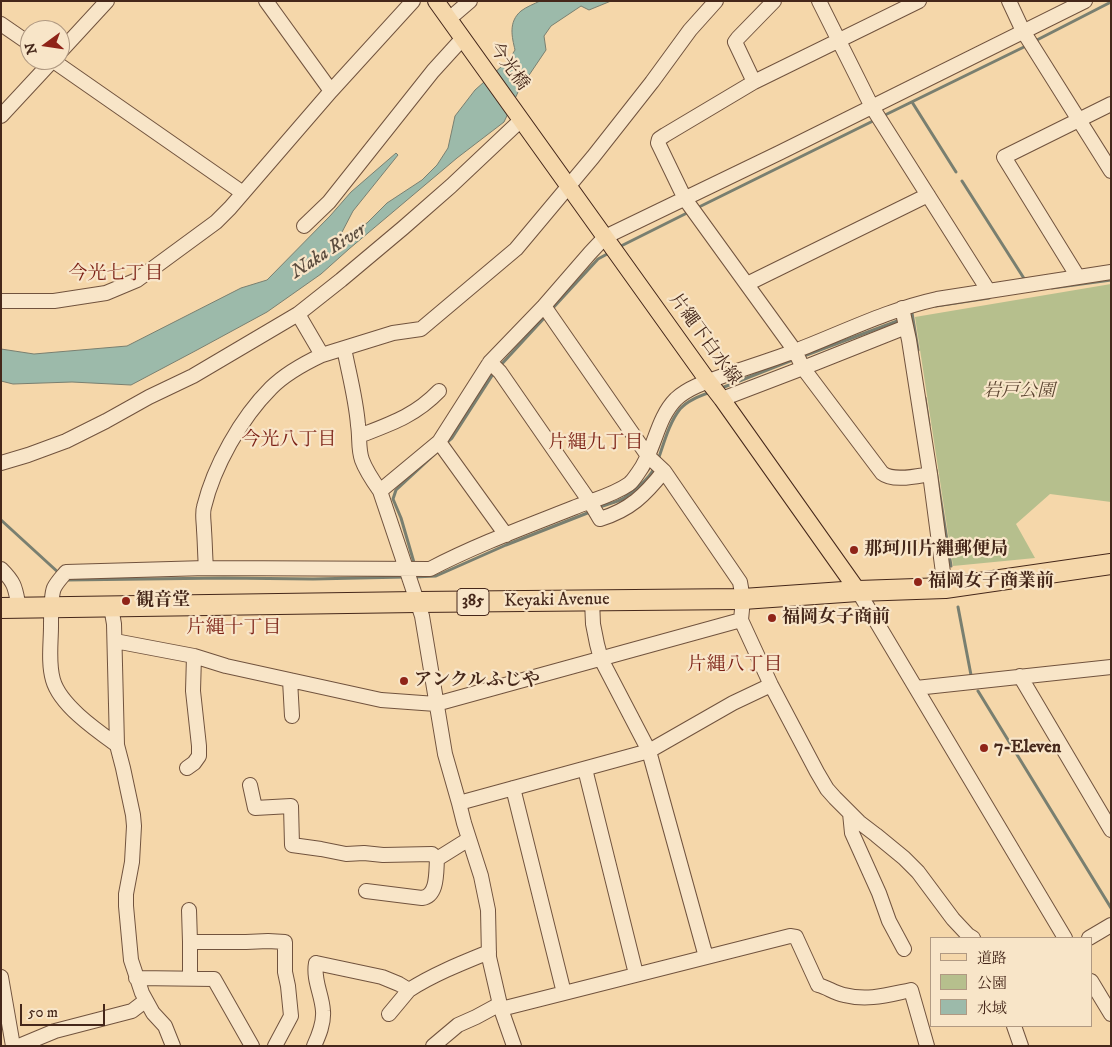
<!DOCTYPE html>
<meta charset="utf-8">
<style>
body{margin:0}
#map{position:relative;width:1112px;height:1047px;overflow:hidden;background:#f5d7aa;font-family:"IM FELL DW Pica","Noto Serif JP",serif}
canvas{display:block}
.frame{position:absolute;inset:0;border:2px solid #45271a;pointer-events:none}
.legend{position:absolute;left:930px;top:937px;width:162px;height:90px;box-sizing:border-box;background:#f8e5c8;border:1px solid #b09982;margin:0;padding:6px 9px;list-style:none;font-size:15px;color:#45271a}
.legend li{display:flex;align-items:center;gap:10px;height:25px}
.legend b{width:25px;border:1px solid #b09982}
.north{position:absolute;left:20px;top:20px;width:50px;height:50px;box-sizing:border-box;background:#f8e5c8;border:1px solid #b09982;border-radius:50%;rotate:256deg;font-size:14px;font-weight:700;line-height:20px;text-align:center;color:#45271a}
.north::after{content:'';display:block;margin:auto;width:18px;height:22px;background:#8f2418;clip-path:polygon(50% 0,100% 100%,50% 72%,0 100%)}
.scale{position:absolute;left:20px;top:1004px;width:85px;height:22px;box-sizing:border-box;border:2px solid #45271a;border-top:0;padding-left:6px;font-size:15px;line-height:18px;white-space:nowrap;color:#45271a;-webkit-text-stroke:4px #f8e5c8;paint-order:stroke}
</style>
<div id="map">
<canvas width="1112" height="1047"></canvas>
<div class="frame"></div>
<ul class="legend">
<li><b style="height:6px;background:#f5d7aa"></b>道路</li>
<li><b style="height:14px;background:#b6bf8d"></b>公園</li>
<li><b style="height:14px;background:#9cbaaa"></b>水域</li>
</ul>
<div class="north">N</div>
<div class="scale">50 m</div>
</div>
<script>
const ctx = document.querySelector('canvas').getContext('2d');
ctx.lineJoin = 'round';
function fillPath(path, color) { ctx.fillStyle = color; ctx.fill(path, 'evenodd'); }
function strokePath(path, color, width, dash) { ctx.strokeStyle = color; ctx.lineWidth = width; ctx.lineCap = dash ? 'butt' : 'round'; ctx.setLineDash(dash || []); ctx.stroke(path); }
function write(font, color, halo, rows, align = 'center') {
  ctx.font = font + ' "IM FELL DW Pica","Noto Serif JP",serif'; ctx.lineWidth = 4.5; ctx.setLineDash([]); ctx.textBaseline = 'middle'; ctx.strokeStyle = halo; ctx.fillStyle = color; for (const [text, x, y, turn = 0] of rows) {
    ctx.save(); ctx.translate(x, y); ctx.rotate((+turn || 0) * Math.PI / 180); ctx.textAlign = isNaN(turn) ? turn : align; if (halo) ctx.strokeText(text, 0, 0); ctx.fillText(text, 0, 0); ctx.restore();
  }
}
fillPath(new Path2D(`
 M1111,284V502L1050,494L1016,524L1035,558L953,566L915,317Z`), '#b6bf8d');
const water = new Path2D(`
 M540,1H611L589,10L581,6L551,26L544,36L546,50L519,90L504,122L457,158L349,249L321,274L267,312L197,350L131,385L72,382L13,384L1,381V349L34,354L127,346L241,288L267,280L330,216L351,192L396,153L398,155L353,211L341,234L345,237L367,223L387,203L422,180L437,165L448,148L455,116L475,90L502,66L508,61L515,50C512,37 508,22 521,11C526,7 534,4 540,1Z`);
fillPath(water, '#9cbaaa');
strokePath(water, '#797f70', 1);
strokePath(new Path2D(`
 M1033,42L1111,2
 M912,102L956,172
 M883,116L1028,45
 M962,181L1025,280
 M697,208L875,120
 M619,247L689,212
 M1052,288L1111,280
 M936,306L989,298
 M552,309L598,259L609,253
 M912,313L918,350
 M801,357L900,320
 M499,367L546,316
 M719,389L795,359
 M925,398L929,425
 M445,444L452,438L495,371
 M658,460C664,443 669,423 680,409C688,400 700,396 711,392
 M936,470L951,566
 M598,508C606,504 616,503 624,498C633,492 650,478 654,468
 M1,520L60,574
 M415,566L401,518L393,499L396,490L437,452
 M414,577L436,576L506,545L590,512
 M65,579L66,580L224,578L313,579L405,577
 M958,607L971,675
 M978,691L1111,908`), '#797f70', 3);
const minor = new Path2D(`
 M266,1L331,91
 M819,1L872,107L988,290
 M919,1L754,82L665,135L659,139L658,143L685,199L795,351L803,368L882,473C893,482 917,476 930,474
 M1009,1L1023,31L1111,171
 M449,19L470,1
 M1,24L30,44
 M60,52L107,1
 M52,60L243,193
 M754,82L735,42L738,38L774,1
 M1,116L53,60
 M304,226L329,202L433,71L463,38
 M1078,277L1004,157L1111,104
 M747,284L928,195
 M1,301H54L106,293L137,280L216,222L230,208L331,91L413,1
 M544,306L648,456L664,471L740,582L743,599L741,620L771,685L817,772L827,789L835,798L859,822L876,835L904,858L918,872L953,919L968,935L973,938
 M902,308L909,340L930,474L945,588
 M298,314L322,355
 M344,348C349,374 356,399 358,425C360,437 358,449 362,460C366,471 373,481 380,491
 M490,362L500,372L590,502L600,519C630,510 645,495 664,471
 M722,399L803,368L906,327
 M359,436C390,424 415,416 439,391
 M439,442L506,535
 M1,463L28,455L66,441L106,421L149,397L193,376L298,314L341,280L403,228L451,186L521,120
 M206,568C205,556 205,543 204,530C204,523 202,514 204,507C214,466 241,418 271,388C284,375 305,363 322,355L393,333L421,329L516,249L593,157L652,82L690,30L716,1
 M1,569C16,584 15,588 19,608
 M858,591L1065,938
 M592,600L593,624L597,644L601,659L649,751L706,957
 M111,607L114,624L117,745L123,768L133,815L134,826L132,862L126,894V906L131,960L142,993L153,1013L165,1026L173,1046
 M115,641L194,656L226,666L381,700L436,704L741,620
 M1020,676L1111,830
 M290,680L292,716
 M916,688L1111,667
 M117,745C96,730 60,705 53,680C48,663 51,643 51,626C51,617 51,595 54,588C57,582 62,577 66,572L206,568L430,569C476,545 525,527 573,508C592,500 612,496 629,484C633,481 635,477 638,473C655,451 656,419 676,399C690,386 712,380 731,373C752,366 774,359 795,351C842,333 887,310 937,299L1111,272
 M187,768L194,763L199,756V746L193,691L194,656
 M585,769L636,974
 M250,785L255,808L291,806L292,845L321,849L346,854L364,853L383,855L432,854L437,859
 M513,788L564,993
 M459,803L649,751L733,703L771,685
 M850,813L852,833L879,893L889,921L904,949
 M437,859L469,839
 M366,891L422,898C438,896 436,872 437,859
 M189,910L190,942
 M1089,938L1111,925
 M1,977L13,1046
 M136,978L214,979L252,1046
 M190,978V942H246L268,941L285,942V972L288,986L291,1016L275,1046
 M1091,981L1111,1014
 M501,1009L790,936L796,937L818,985C827,987 834,993 844,995C868,1001 887,995 911,990L927,1046
 M389,1014L409,990
 M1014,1026L1021,1046
 M19,1046L55,1031L132,1011L145,1001
 M314,1046C319,1035 324,1023 323,1011C322,994 313,980 316,963L382,977L399,984L409,990C434,974 462,963 489,952
 M433,1046L458,1025L476,1017L500,1004
 M514,1046L501,1009L489,957L488,910L481,876L464,823L459,803L445,754L422,616L380,491L439,442L490,362L544,306L590,253L605,237L779,153L1085,1`);
const major = new Path2D(`
 M436,1L708,381L722,399L858,591`);
const highway = new Path2D(`
 M1,608L417,602L743,599L858,591L945,588L1111,564`);
strokePath(minor, '#71533e', 16);
strokePath(major, '#45271a', 18);
strokePath(highway, '#45271a', 22);
strokePath(minor, '#f8e5c8', 14);
strokePath(major, '#f5d7aa', 16);
strokePath(highway, '#f5d7aa', 20);
for (const [x, y, r, color] of [
 [854,550,5,"#8f2418"],
 [918,582,5,"#8f2418"],
 [126,601,5,"#8f2418"],
 [772,618,5,"#8f2418"],
 [404,681,5,"#8f2418"],
 [984,748,5,"#8f2418"]
]) { const dot = new Path2D(); dot.arc(x, y, r, 0, 2 * Math.PI); ctx.fillStyle = color; ctx.fill(dot); strokePath(dot, '#f8e5c8', 2); }
for (const [x, y, w] of [
 [473,602,32]
]) { const box = new Path2D(); box.roundRect(x - w / 2, y - 13.5, w, 27, 4); ctx.fillStyle = '#f8e5c8'; ctx.fill(box); strokePath(box, '#45271a', 1); }
write('bold 16px', '#45271a', null, [
 ["385",473,602]
]);
write('18px', '#45271a', '#f8e5c8', [
 ["今光橋",508,67,54],
 ["片繩下白水線",704,340,54],
 ["Keyaki Avenue",557,601,-1]
]);
write('italic 18px', '#5c4531', '#f8e5c8', [
 ["岩戸公園",1019,392]
]);
write('bold 18px', '#45271a', '#f8e5c8', [
 ["那珂川片縄郵便局",864,550],
 ["福岡女子商業前",928,582],
 ["観音堂",136,601],
 ["福岡女子商前",782,618],
 ["アンクルふじや",414,681],
 ["7-Eleven",994,748]
], 'left');
write('italic 19px', '#5b4c3e', '#f8e5c8', [
 ["Naka River",329,252,-33]
]);
write('19px', '#7a1f14', '#f8e5c8', [
 ["今光七丁目",116,275],
 ["今光八丁目",289,441],
 ["片縄九丁目",596,444],
 ["片縄十丁目",234,629],
 ["片縄八丁目",735,666]
]);
</script>
